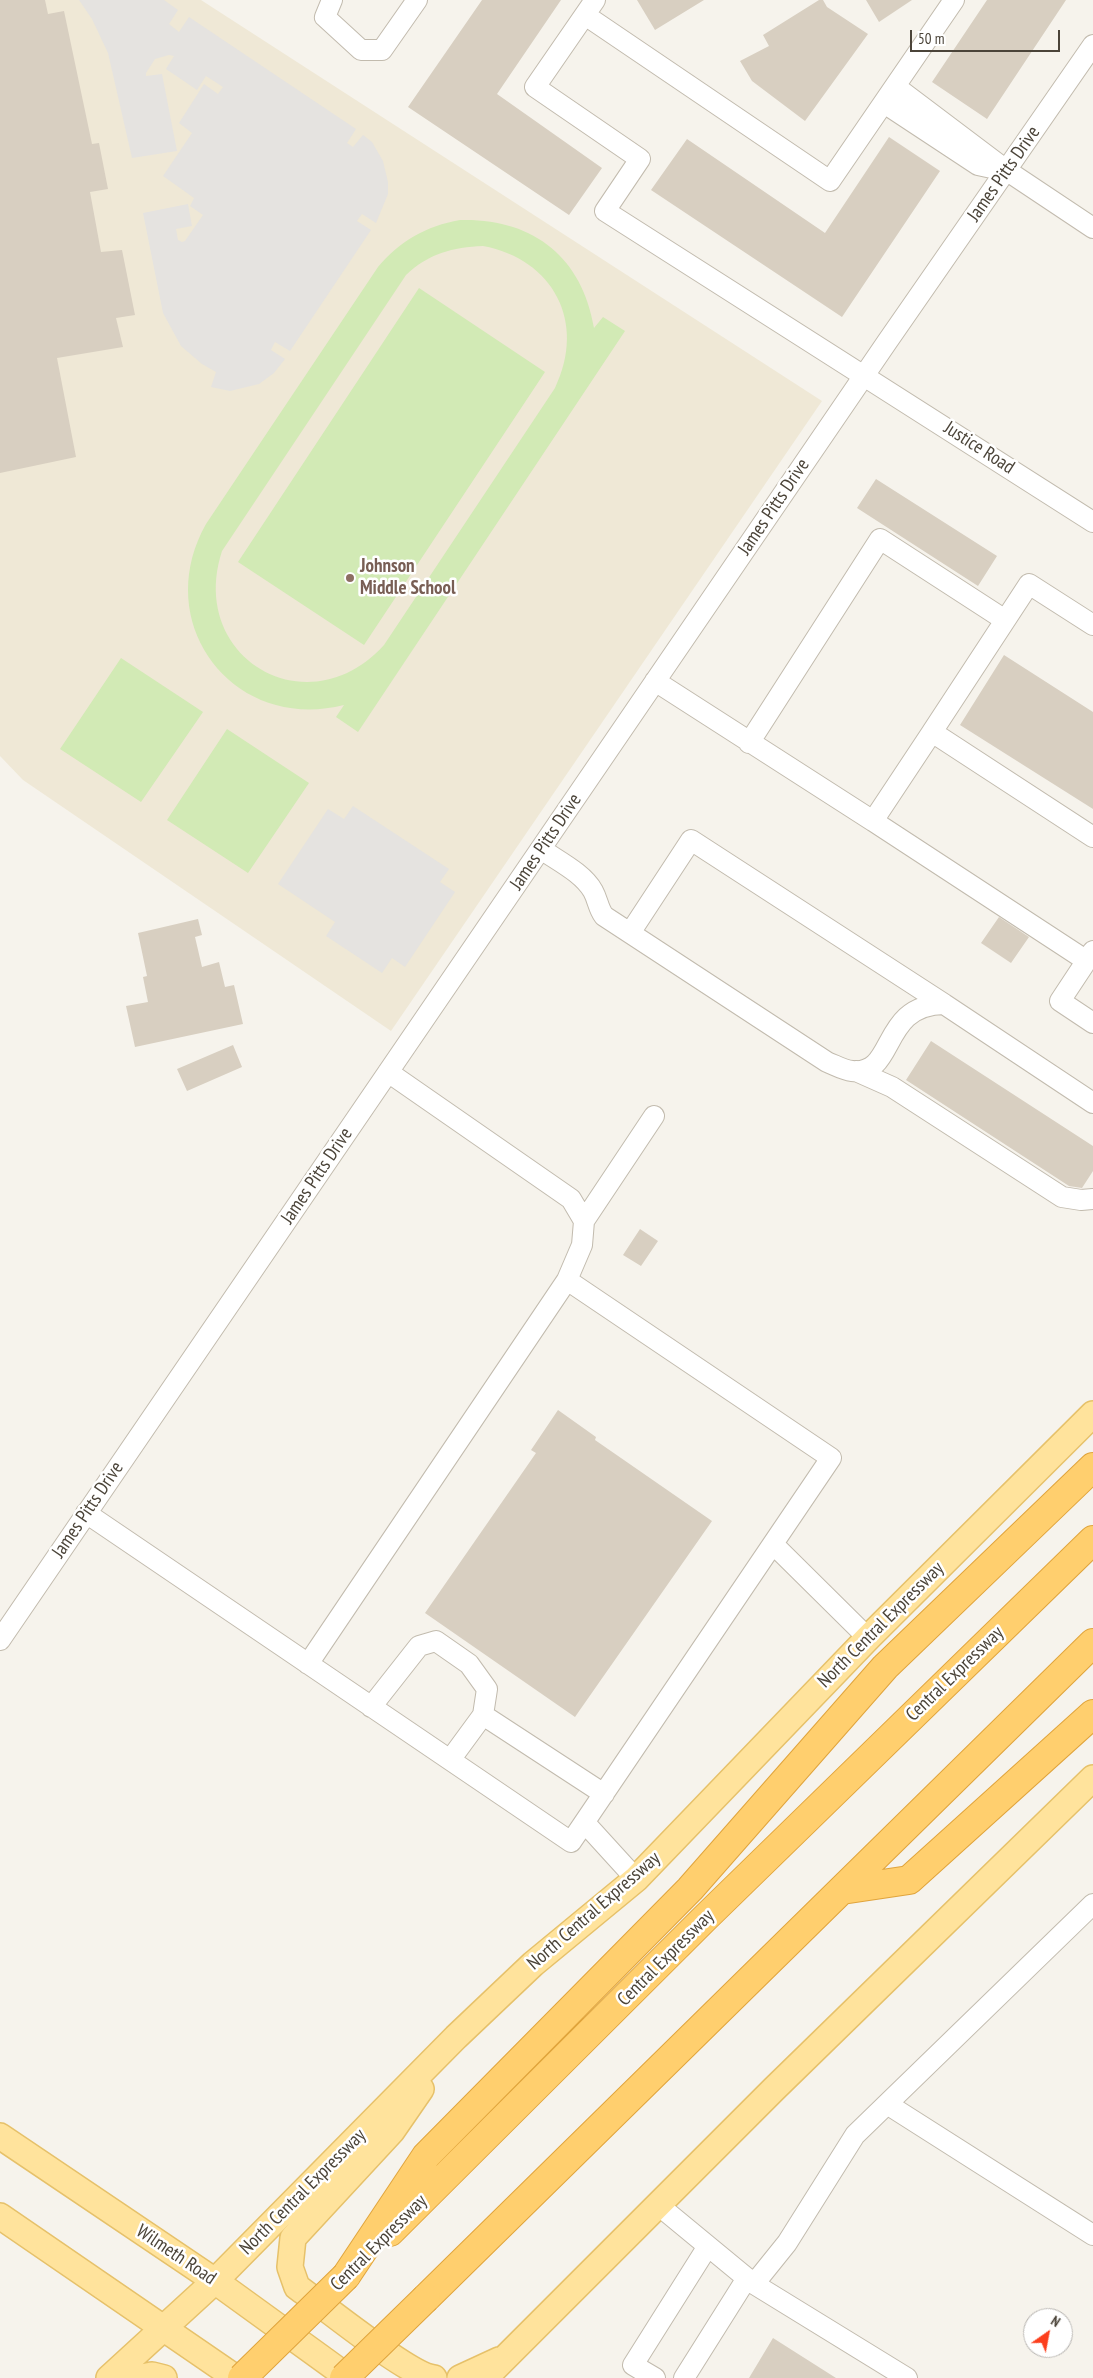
<!DOCTYPE html>
<style>
body{margin:0}
#map{position:relative;width:1093px;height:2378px;overflow:hidden;background:#f6f3ec;font-family:"PT Sans Narrow",sans-serif}
canvas{display:block}
.north{position:absolute;left:1023px;top:2308px;width:50px;height:50px;box-sizing:border-box;background:#fff;border:1px solid #b7b4b0;border-radius:50%;rotate:33deg;font-size:14px;font-weight:700;line-height:20px;text-align:center;color:#4b4439}
.north::after{content:'';display:block;margin:auto;width:18px;height:22px;background:#fc3f1d;clip-path:polygon(50% 0,100% 100%,50% 72%,0 100%)}
.scale{position:absolute;left:910px;top:30px;width:150px;height:22px;box-sizing:border-box;border:2px solid #4b4439;border-top:0;padding-left:6px;font-size:15px;line-height:18px;white-space:nowrap;color:#4b4439;-webkit-text-stroke:4px #fff;paint-order:stroke}
</style>
<div id="map">
<canvas width="1093" height="2378"></canvas>
<div class="north">N</div>
<div class="scale">50 m</div>
</div>
<script>
const ctx = document.querySelector('canvas').getContext('2d');
ctx.lineJoin = 'round';
function fillPath(path, color) { ctx.fillStyle = color; ctx.fill(path, 'evenodd'); }
function strokePath(path, color, width, dash) { ctx.strokeStyle = color; ctx.lineWidth = width; ctx.lineCap = dash ? 'butt' : 'round'; ctx.setLineDash(dash || []); ctx.stroke(path); }
function write(font, color, halo, rows, align = 'center') {
  ctx.font = font + ' "PT Sans Narrow",sans-serif'; ctx.lineWidth = 5; ctx.setLineDash([]); ctx.textBaseline = 'middle'; ctx.strokeStyle = halo; ctx.fillStyle = color; for (const [text, x, y, turn = 0] of rows) {
    ctx.save(); ctx.translate(x, y); ctx.rotate((+turn || 0) * Math.PI / 180); ctx.textAlign = isNaN(turn) ? turn : align; if (halo) ctx.strokeText(text, 0, 0); ctx.fillText(text, 0, 0); ctx.restore();
  }
}
fillPath(new Path2D(`
 M0,0H201L822,401L391,1031L23,780L0,756Z`), '#efe8d6');
fillPath(new Path2D(`
 M460,220C532,218 582,256 594,328L603,317L625,331L358,732L336,717L344,705C233,733 150,623 206,524L378,267C400,241 426,226 460,220ZM483,246C553,259 587,322 555,388L384,645C308,729 187,658 222,551L406,275C428,254 453,247 483,246Z
 M419,288L545,372L364,645L238,562Z
 M121,658L203,712L141,802L60,749Z
 M227,729L309,783L248,873L167,820Z`), '#d2eab5');
fillPath(new Path2D(`
 M79,0H164L178,10L169,24L179,32L189,17L356,129L347,143L353,147L363,135L372,142L383,161L388,182V194L376,223L362,214L357,221L371,230L290,351L275,342L271,350L285,359L274,373L259,384L230,391L211,387L216,372L202,364L181,346L163,313L143,213L188,204L192,226L176,229L178,240L182,242L185,241L203,215L190,206L194,198L163,176L192,133L179,123L204,84L218,94L223,87L206,76L197,90L166,69L174,56L169,55L155,59L146,73V76L162,74L177,151L132,158L108,53L92,19Z
 M353,806L449,869L440,882L455,892L405,967L392,958L382,973L326,936L335,922L278,884L328,809L344,819Z`), '#e5e3e0');
fillPath(new Path2D(`
 M0,0H45L48,14L64,11L92,144L99,143L108,189L90,192L101,252L122,250L135,315L116,318L123,347L57,358L76,457L0,473Z
 M482,0H561L497,94L602,168L569,215L408,107Z
 M637,0H704L655,30Z
 M819,0H823L827,7L868,34L805,121L752,81L740,61L769,46L763,35Z
 M866,0H912L879,22Z
 M987,0H1066L987,119L932,82Z
 M889,137L940,171L842,317L651,190L687,139L825,233Z
 M876,479L997,556L978,586L857,508Z
 M1004,655L1093,712V809L960,725Z
 M999,917L1029,937L1011,963L981,943Z
 M198,919L202,935L195,937L202,967L219,962L225,987L234,985L243,1024L135,1047L126,1006L148,1002L143,977L147,976L138,933Z
 M931,1041L1093,1146V1171L1082,1188L1069,1186L906,1080Z
 M233,1045L242,1067L187,1091L177,1069Z
 M640,1229L658,1241L641,1266L623,1255Z
 M558,1410L596,1437L595,1440L712,1521L575,1717L425,1613L536,1453L531,1450Z
 M773,2338L836,2378H749Z`), '#d8cfc1');
const minor = new Path2D(`
 M332,0L325,17L361,50H382L417,0
 M595,0L535,87L640,159L605,211L1093,522
 M585,15L830,181L954,0
 M896,87L1006,170L1093,228
 M884,103L978,165L1001,170
 M655,681L873,821
 M932,732L1029,584L1093,625
 M749,743L880,539L1005,620
 M541,849C558,861 583,873 593,891C598,900 598,908 604,916L827,1062C835,1065 843,1070 852,1071C897,1076 879,1005 944,1004L1093,1103
 M630,933L691,840L944,1004
 M1093,951L1060,1001L1093,1023
 M1087,961L873,821L932,732L1093,837
 M856,1071L892,1087L1062,1197L1081,1200L1093,1199
 M584,1221L654,1116
 M86,1513L571,1842L831,1458L567,1280
 M773,1544L868,1638
 M0,1640L887,342L1093,45
 M308,1664L567,1280L582,1245L584,1221L571,1199L388,1072
 M371,1707L419,1646L436,1641L469,1664L487,1689L483,1715L450,1760
 M483,1715L604,1794
 M585,1823L636,1879
 M887,2104L1093,2235
 M657,2204L754,2284L907,2378
 M754,2284L787,2243L855,2135L1093,1904
 M655,2378L633,2365L708,2246
 M684,2378L747,2278`);
const major = new Path2D(`
 M421,2089L392,2131L293,2238L290,2267L297,2287C323,2305 409,2376 434,2378
 M0,2136L215,2281L349,2378
 M0,2216L236,2378
 M109,2378L215,2281L456,2037L533,1964L636,1879L868,1638L1093,1414
 M138,2378L152,2375L164,2378
 M460,2378L499,2360
 M485,2378L774,2089L1093,1778`);
const highway = new Path2D(`
 M842,1890L909,1880L1093,1714
 M390,2232L704,1919L1093,1540
 M346,2276L426,2156L690,1889L885,1667L1093,1467
 M426,2298L1093,1643`);
strokePath(minor, '#c2bbae', 22);
strokePath(major, '#e6c16a', 28);
strokePath(highway, '#e0a43c', 30);
strokePath(minor, '#fff', 20);
strokePath(major, '#ffe39c', 25);
strokePath(highway, '#ffcf6e', 28);
const highwayBridge = new Path2D(`
 M242,2378L346,2276
 M344,2378L426,2298`);
strokePath(highwayBridge, '#e0a43c', 30, []);
strokePath(highwayBridge, '#ffcf6e', 28);
for (const [x, y, r, color] of [
 [350,578,5,"#8d6e63"]
]) { const dot = new Path2D(); dot.arc(x, y, r, 0, 2 * Math.PI); ctx.fillStyle = color; ctx.fill(dot); strokePath(dot, '#fff', 2); }
write('19px', '#4b4439', '#fff', [
 ["James Pitts Drive",1004,174,-55],
 ["Justice Road",979,448,33],
 ["James Pitts Drive",774,507,-56],
 ["James Pitts Drive",546,842,-56],
 ["James Pitts Drive",317,1176,-56],
 ["James Pitts Drive",88,1510,-56],
 ["North Central Expressway",881,1625,-45],
 ["Central Expressway",955,1674,-44],
 ["North Central Expressway",594,1911,-41],
 ["Central Expressway",666,1958,-45],
 ["North Central Expressway",303,2192,-45],
 ["Central Expressway",379,2243,-45],
 ["Wilmeth Road",176,2255,34]
]);
write('bold 19px', '#785e54', '#fff', [
 ["Johnson",360,567],
 ["Middle School",360,589]
], 'left');
</script>
